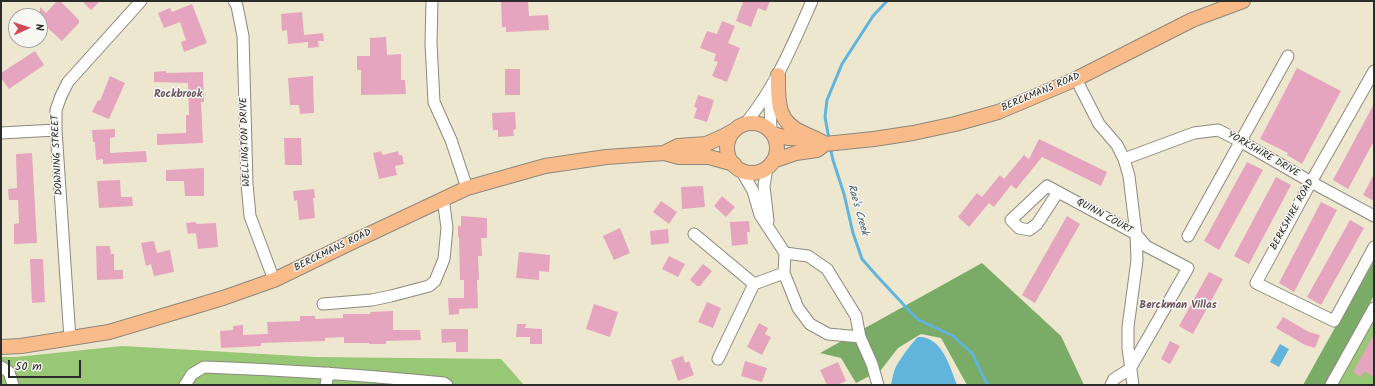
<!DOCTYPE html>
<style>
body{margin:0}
#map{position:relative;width:1375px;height:386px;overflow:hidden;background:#eee7cf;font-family:Kalam,sans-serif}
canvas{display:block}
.frame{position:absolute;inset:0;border:2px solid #2b2b2b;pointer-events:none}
.north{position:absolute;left:8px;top:8px;width:40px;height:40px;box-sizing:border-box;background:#f6f6f2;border:1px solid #a5a5a2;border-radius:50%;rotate:87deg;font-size:11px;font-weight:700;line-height:16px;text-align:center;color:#2b2b2b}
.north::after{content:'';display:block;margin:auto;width:14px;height:18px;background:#d1495b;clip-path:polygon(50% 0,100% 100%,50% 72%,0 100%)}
.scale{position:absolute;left:8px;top:360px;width:73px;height:18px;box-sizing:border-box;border:2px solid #2b2b2b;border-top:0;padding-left:5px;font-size:12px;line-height:14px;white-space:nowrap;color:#2b2b2b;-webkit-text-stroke:3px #f6f6f2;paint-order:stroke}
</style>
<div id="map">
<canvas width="1375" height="386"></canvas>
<div class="frame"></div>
<div class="north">N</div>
<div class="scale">50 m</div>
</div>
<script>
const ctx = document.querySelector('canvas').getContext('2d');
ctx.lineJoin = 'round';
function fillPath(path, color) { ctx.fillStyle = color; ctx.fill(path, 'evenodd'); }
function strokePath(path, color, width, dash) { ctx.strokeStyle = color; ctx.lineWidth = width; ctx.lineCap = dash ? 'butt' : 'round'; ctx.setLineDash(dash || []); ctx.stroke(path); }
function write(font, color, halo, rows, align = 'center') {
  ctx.font = font + ' Kalam,sans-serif'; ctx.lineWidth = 3; ctx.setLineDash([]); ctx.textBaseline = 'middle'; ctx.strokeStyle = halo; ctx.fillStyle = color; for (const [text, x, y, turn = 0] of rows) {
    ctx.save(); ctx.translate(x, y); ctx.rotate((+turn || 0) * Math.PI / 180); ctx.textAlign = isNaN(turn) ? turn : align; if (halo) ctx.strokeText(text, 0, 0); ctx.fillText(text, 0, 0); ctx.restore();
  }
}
fillPath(new Path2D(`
 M1374,312V385H1332Z
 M122,346L316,357L501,359L524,385H1V357H16Z`), '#98c776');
fillPath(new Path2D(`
 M1374,261V295L1355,334L1326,385H1303L1337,324Z
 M982,263L1061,336L1084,385H967L941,338L921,334L898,348L881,370L856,383L841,358L820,353Z`), '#7aac67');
fillPath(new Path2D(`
 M918,337C942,336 950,367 957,385H891C892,380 893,374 895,369C897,363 913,341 918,337Z
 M1280,344L1289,349L1279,367L1270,362Z`), '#61b4dc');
strokePath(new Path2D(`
 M829,139L825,117L827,100L842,64L873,16L887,1
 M830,147L833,160L844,194L853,233L862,259L877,276L917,319L953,336L972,353L984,378L988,385`), '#61b4dc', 3);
fillPath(new Path2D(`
 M57,1H60L79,20V23L62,41L40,21V7L46,13Z
 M82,1H100L91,10Z
 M501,1H528L529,16L548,15L549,30L506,32V27H502Z
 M742,1H770L766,11L758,8L751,27L736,21L743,2Z
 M192,4L207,43L184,52L181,42L186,40L180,22L164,28L158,13L170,8L172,12Z
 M302,12L304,35L323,33L324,41H318L319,47L308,48V42L288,44L287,30L282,31L281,14Z
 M722,21L735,26L728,43L740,48L727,82L712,76L718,62L714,61L716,54L700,48L707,31L717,34Z
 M386,37L387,55L401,54V80H405L406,94L361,95V70H357V56H370V38Z
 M35,51L44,65L9,89L1,78V73Z
 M1297,68L1341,91L1302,164L1287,155L1288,153L1260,139Z
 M505,69H520V95H505Z
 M166,71V73L203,72L204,102H201L203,143L157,145V134L186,133V115H189L188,83L154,82V72Z
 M110,76L125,83L109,119L92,112L98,100L100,101Z
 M313,76L314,113L300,114L299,105H290L288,78Z
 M698,95L714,100L707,122L694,118L697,108L694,107Z
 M1374,104V141L1348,189L1333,180Z
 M515,112L516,129L513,130L514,136L498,137V130H493L492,113Z
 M115,129V137L110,138V153L146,151L147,162L103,164V159L96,160L95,142H93L92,130Z
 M284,138H301L302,165H285Z
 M1039,139L1107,172L1101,186L1042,157L1016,189L1011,185L994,207L989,203L969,227L958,217L977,193L982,197L1000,175L1004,179L1024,155L1029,159Z
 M381,151L383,155L398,151L399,155H402L404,164L395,166L397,175L379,179L373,153Z
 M32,153L37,243L14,244V224L19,223L18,200H9L8,189L17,188L16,154Z
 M1247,162L1263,170L1219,250L1204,241Z
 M204,168V196H185L184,181H166V170Z
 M1374,174V201L1363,195Z
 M1276,177L1291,185L1249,264L1234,256Z
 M120,180L121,197H132L133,206L99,208L97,181Z
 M703,186L705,207L682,209L681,187Z
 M314,189L315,198H313L315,218L299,220L297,200L294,201L293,191Z
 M722,196L735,207L726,217L714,206Z
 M661,201L677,212L669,224L653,212Z
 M1321,202L1337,210L1294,292L1279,283Z
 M461,216L487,218V238H481L482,256H478L479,280H477L478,308L459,309V314L449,315L448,298H464V280H460L459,237H458V226H461Z
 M1067,216L1080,224L1035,303L1022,295Z
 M1350,220L1364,228L1321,305L1307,297Z
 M749,221L750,232H747L748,244L732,246L730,222Z
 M196,222V224L216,223L218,247L198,249L196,233L188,234L186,223Z
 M620,228L630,253L614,260L603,236Z
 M668,229L669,243L651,245L650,231Z
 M154,241L157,253L170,250L174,272L154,276L151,264L146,266L141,243Z
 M96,246H110L111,254H114V270H123V279L97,280Z
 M519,252L550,255L549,272L539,271V280L516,278Z
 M669,256L685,264L678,277L662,269Z
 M30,259H43L45,302L32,303Z
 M703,264L712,271L700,286H697L690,280Z
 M1209,272L1223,279L1193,334L1179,326Z
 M707,302L721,308L713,328L698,322Z
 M594,304L618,312L610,337L586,329Z
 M393,311V330H420L421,340L386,341V344H369V343H344V337L325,338V341L261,343V346L221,348L220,331L233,330V326L243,325V335L268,334L267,322L300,321V316H315V319L343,318V314H370V312Z
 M1283,317L1309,332L1320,335L1315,348L1305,345L1276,328Z
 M759,323L768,328L765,334L771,337L762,355L747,347Z
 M517,324H526L525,328L542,329V344H530V337H516Z
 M441,329H468V352H456V342L442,343Z
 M1374,334V377L1364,371L1361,377L1353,372Z
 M1170,341L1180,346L1170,364L1161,359Z
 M683,356L685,363L689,361L694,375L678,381L671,360Z
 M745,361L767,368L762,382L741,376Z
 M838,362L846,381L837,385H827L820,370Z`), '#e5a5bf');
const minor = new Path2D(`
 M234,1L237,6L243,36L247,184L250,216L274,280
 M432,1L431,43L434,102L451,140L467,188
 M1374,71L1311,182L1256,283L1334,321L1374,247
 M1076,79L1099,124L1117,145L1124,159L1194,133L1218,130L1240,141L1311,182L1374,216
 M745,124C775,88 793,44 812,1
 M771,131L770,103L773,89
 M1,133L56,130
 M1124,159L1129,176L1136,234L1137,260L1128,327V348L1133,385
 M767,168L764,186L768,221
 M741,170L753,191L760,215L785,253
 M1058,192L1037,224L1029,230L1019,228L1011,220L1047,186L1136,234L1146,246L1188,268L1130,369L1114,379L1111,385
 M694,234L754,284L784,273
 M1188,236L1288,56
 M785,253L808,256L827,269L856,316L860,337L872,364L878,385
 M785,253L784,273L798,308L810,324L828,334L860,337
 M323,304L372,300L391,296L429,286L435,281L444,259L447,228L443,198
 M70,339L56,130V110L61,96L68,82L141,1
 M718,359L754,284
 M1,367L9,372L13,385
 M185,385L192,374L204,367C285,370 364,375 444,383L447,385
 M326,385L328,373
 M1331,385L1374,308`);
const major = new Path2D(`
 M778,75C778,100 776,122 803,133C811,137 818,139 825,144
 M727 148a25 25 0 1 1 50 0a25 25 0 1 1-50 0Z
 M773,134L788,138L810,139
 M664,153L679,157H709L734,164
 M773,161L796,153L817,150L825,144L874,139L913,133L955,124L998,112L1076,79L1192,20L1243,1
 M1,347L21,346L109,332L223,298L274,280L346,245L467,188L545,166L606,157L664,153L678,146L706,144L724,136L735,130`);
strokePath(minor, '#8c897d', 13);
strokePath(major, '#8c897d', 16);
strokePath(minor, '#fff', 11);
strokePath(major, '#fabb8b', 14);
write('10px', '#2b2b2b', '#f6f6f2', [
 ["BERCKMANS ROAD",1041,93,-23],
 ["WELLINGTON DRIVE",246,142,-92],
 ["DOWNING STREET",58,155,-93],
 ["YORKSHIRE DRIVE",1263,155,30],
 ["BERKSHIRE ROAD",1293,215,-61],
 ["QUINN COURT",1104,217,29],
 ["BERCKMANS ROAD",333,251,-26]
]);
write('bold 11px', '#6c565f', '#f6f6f2', [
 ["Rockbrook",178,95],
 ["Berckman Villas",1178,306]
]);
write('italic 11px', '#3e5b69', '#f6f6f2', [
 ["Rae's Creek",857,210,74]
]);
</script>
